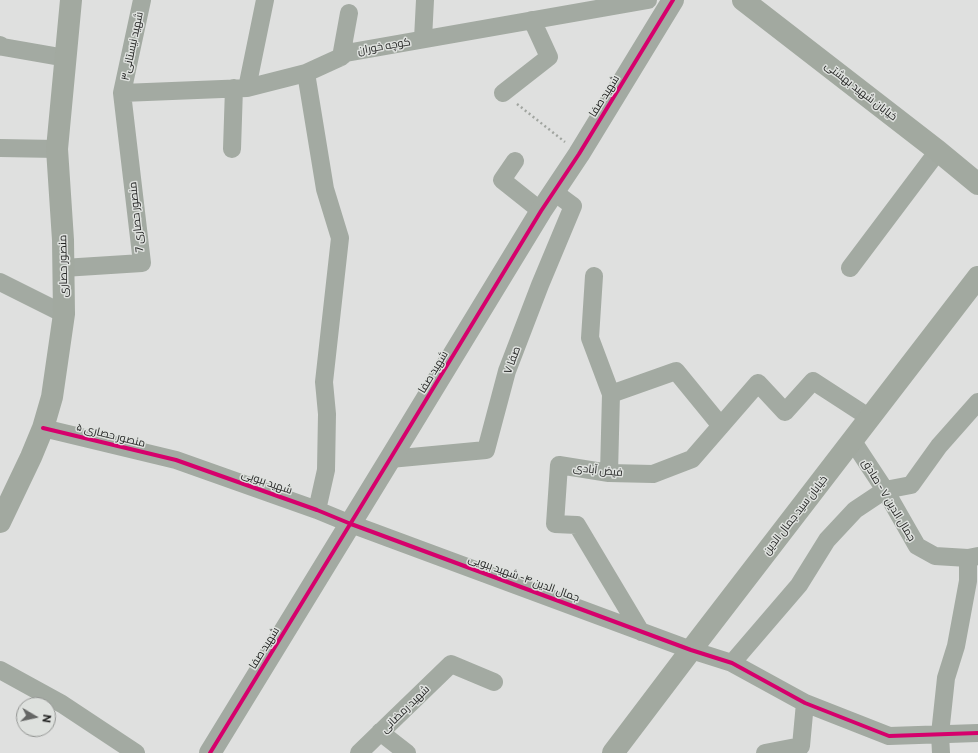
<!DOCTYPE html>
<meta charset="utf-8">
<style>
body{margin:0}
#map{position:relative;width:978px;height:753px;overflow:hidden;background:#dfe0df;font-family:Commissioner,sans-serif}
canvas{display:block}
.north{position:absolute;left:16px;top:697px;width:40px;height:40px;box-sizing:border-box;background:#dee1de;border:1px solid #949694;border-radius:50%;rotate:99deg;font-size:11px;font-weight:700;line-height:16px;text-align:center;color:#242524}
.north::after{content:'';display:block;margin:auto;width:14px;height:18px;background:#656665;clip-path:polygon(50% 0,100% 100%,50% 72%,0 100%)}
</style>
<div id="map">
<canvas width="978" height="753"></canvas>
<div class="north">N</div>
</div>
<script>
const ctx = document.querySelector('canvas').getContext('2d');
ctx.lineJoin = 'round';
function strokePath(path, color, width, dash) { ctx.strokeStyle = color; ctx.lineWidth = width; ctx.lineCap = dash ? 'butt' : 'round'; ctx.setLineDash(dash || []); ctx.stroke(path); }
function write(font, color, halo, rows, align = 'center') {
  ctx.font = font + ' Commissioner,Cairo,sans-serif'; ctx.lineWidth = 3; ctx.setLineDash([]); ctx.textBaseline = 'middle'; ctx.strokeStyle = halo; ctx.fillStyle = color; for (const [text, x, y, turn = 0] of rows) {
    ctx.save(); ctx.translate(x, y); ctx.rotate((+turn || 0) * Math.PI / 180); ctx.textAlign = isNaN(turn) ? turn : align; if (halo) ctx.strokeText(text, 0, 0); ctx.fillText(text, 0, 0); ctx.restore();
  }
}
strokePath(new Path2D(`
 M517,104L565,142`), '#a1a5a0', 2.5, [2, 3]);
strokePath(new Path2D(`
 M423,39L425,0
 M0,45L3,47L66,58
 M341,57L349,13
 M306,73L325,189L340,238L324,382L327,414L326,470L317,510
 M247,88L265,0
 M122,93L247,88L306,73L341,57L346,53L648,0
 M503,93L549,57L532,20
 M0,148L57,149
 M232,149L234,88
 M515,161L502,180L541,211
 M63,268L142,263L122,93L142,0
 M850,268L938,151
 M594,276L590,338L611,394L609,473
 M0,282L64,314
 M611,394L676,371L721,426
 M43,428L176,460L317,510L351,524L691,650L732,663L805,703L889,736L978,733
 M852,440L885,490L917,546L935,556L968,558L978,556
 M390,459L486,450L507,371L540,285L573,206L554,192
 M641,632L577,525L555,524L559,465L609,473L653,474L692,459L758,383L785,412L813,381L870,418
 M732,663L799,585L827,540L855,510L885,490L911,485L939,446L978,402
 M0,670L62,704L136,753
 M380,732L407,753
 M359,753L451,664L494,682
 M765,753L801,746L805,703
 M941,753L940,734L946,678L956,646L968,581V558`), '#a3aaa2', 18);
strokePath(new Path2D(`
 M210,753L390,459L541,211L579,154L673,0`), '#a3aaa2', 22);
strokePath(new Path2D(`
 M743,0L938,151L978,184
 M0,522L31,457L43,428L52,397L64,314L63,240L57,149L71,0
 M613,753L691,650L978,277`), '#a2a9a0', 22);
strokePath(new Path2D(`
 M43,428L176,460L317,510L351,524L691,650L732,663L805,703L889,736L978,733
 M210,753L390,459L541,211L579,154L673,0`), '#d6006c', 4);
write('11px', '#242524', '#dee1de', [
 ["شهید نیستانی۳",132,46,-78],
 ["کوچه خوران",384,46,-10],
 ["خیابان شهید بهشتی",861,91,38],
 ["شهید صفا",604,96,-58],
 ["منصور حصاری 7",136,217,-96],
 ["منصور حصاری",63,266,-91],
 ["صفا ۷",512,360,-70],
 ["شهید صفا",433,372,-59],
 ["منصور حصاری ۵",111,435,14],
 ["فیض آبادی",598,470,6],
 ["شهید ببویی",267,482,19],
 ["جمال الدین ۷ - صادق",889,500,59],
 ["خیابان سید جمال الدین",795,515,-52],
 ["جمال الدین ۴- شهید ببویی",524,578,20],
 ["شهید صفا",264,648,-58],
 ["شهید رمضانی",405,709,-44]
]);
</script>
